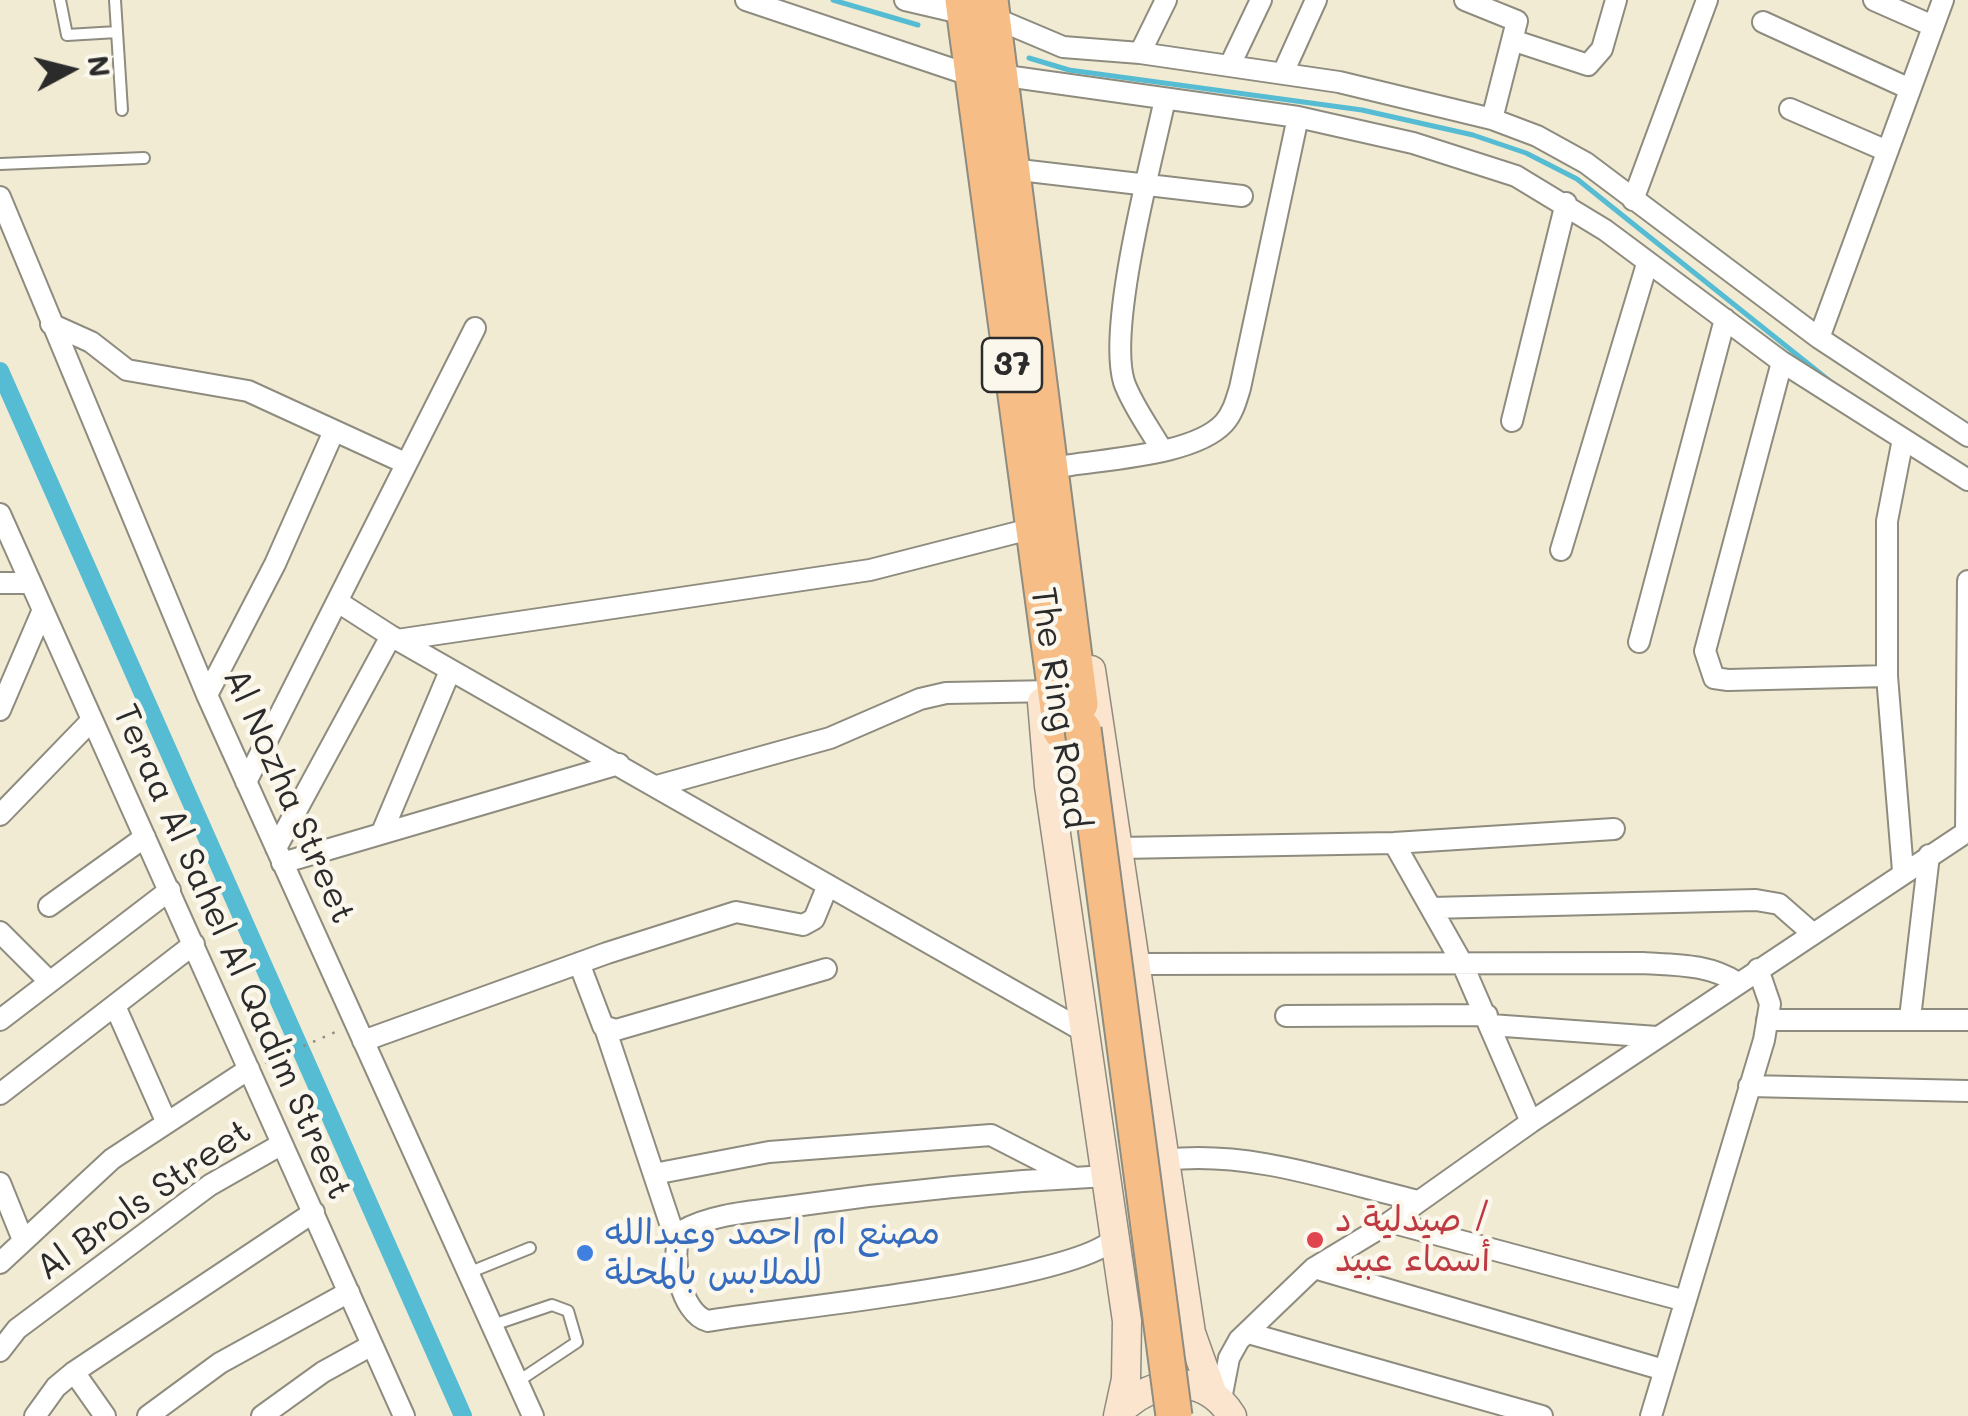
<!DOCTYPE html>
<meta charset="utf-8">
<style>
body{margin:0}
#map{position:relative;width:1968px;height:1416px;overflow:hidden;background:#f1ebd3;font-family:Mali,sans-serif}
canvas{display:block}
.north{position:absolute;left:20px;top:20px;width:100px;height:100px;-webkit-text-stroke:8px #fbf7ec;paint-order:stroke;rotate:83deg;font-size:28px;font-weight:700;line-height:40px;text-align:center;color:#2b2b2b}
.north::after{content:'';display:block;margin:auto;width:35px;height:45px;background:#2b2b2b;clip-path:polygon(50% 0,100% 100%,50% 72%,0 100%)}
</style>
<div id="map">
<canvas width="1968" height="1416"></canvas>
<div class="north">N</div>
</div>
<script>
const ctx = document.querySelector('canvas').getContext('2d');
ctx.lineJoin = 'round';
function strokePath(path, color, width, dash) { ctx.strokeStyle = color; ctx.lineWidth = width; ctx.lineCap = dash ? 'butt' : 'round'; ctx.setLineDash(dash || []); ctx.stroke(path); }
function write(font, color, halo, rows, align = 'center') {
  ctx.font = font + ' Mali,"Playpen Sans Arabic",sans-serif'; ctx.lineWidth = 9; ctx.setLineDash([]); ctx.textBaseline = 'middle'; ctx.strokeStyle = halo; ctx.fillStyle = color; for (const [text, x, y, turn = 0] of rows) {
    ctx.save(); ctx.translate(x, y); ctx.rotate((+turn || 0) * Math.PI / 180); ctx.textAlign = isNaN(turn) ? turn : align; if (halo) ctx.strokeText(text, 0, 0); ctx.fillText(text, 0, 0); ctx.restore();
  }
}
strokePath(new Path2D(`
 M833,0L918,25
 M1029,58L1069,70L1362,110L1473,135L1526,153L1577,179L1831,382`), '#55bcd3', 5);
strokePath(new Path2D(`
 M0,371L463,1416`), '#55bcd3', 18);
const lane = new Path2D(`
 M60,0L67,35L117,32
 M115,0L122,110
 M0,164L144,158
 M468,1273L530,1248
 M493,1325L552,1305L568,1311L577,1342L517,1382`);
const street = new Path2D(`
 M746,0L973,76
 M905,0L965,14
 M1465,0L1517,21L1492,119
 M1874,0L1933,26
 M992,17L1063,47L1140,53L1339,82L1492,119L1537,136L1586,163L1819,338L1968,436
 M1763,22L1910,89
 M1515,41L1588,65L1602,49L1616,0
 M1140,53L1166,0
 M1230,65L1261,0
 M1283,73L1316,0
 M999,75L1298,117L1413,143L1516,176L1605,230L1782,362L1968,480
 M1790,109L1887,151
 M1011,169L1242,196
 M0,197L207,695L533,1416
 M1633,200L1707,0
 M51,324L91,342L127,370L248,391L405,463
 M1819,338L1943,0
 M1782,362L1705,651L1714,678L1728,680L1887,676
 M1512,421L1566,203
 M1903,439L1887,521V676L1903,871
 M1162,450C1150,429 1132,405 1124,382C1107,326 1152,160 1165,99
 M1053,468C1097,459 1193,457 1224,423C1233,413 1236,401 1240,388L1298,117
 M0,514L404,1416
 M1561,550L1647,264
 M0,583H29
 M391,636L1087,1033
 M397,640L870,570L1034,528
 M1639,642L1725,319
 M207,695L275,564L334,431
 M0,710L42,612
 M246,782L475,328
 M657,786L830,738L920,699L946,693L1055,691
 M0,815L92,720
 M383,830L450,671
 M1966,833L1968,581
 M1394,843L1462,963L1531,1122
 M276,848L391,636L338,602
 M1120,848L1394,843L1614,829
 M282,863L619,764
 M49,906L145,837
 M1431,908L1756,900L1779,904L1811,932
 M0,932L49,981
 M579,963L603,1026L616,1030L826,969
 M1137,964L1643,963C1677,965 1709,964 1738,983
 M115,1006L166,1121
 M1286,1016L1487,1015
 M1910,1018L1929,855
 M0,1020L170,890
 M1767,1020H1968
 M1491,1025L1657,1037
 M605,1028L676,1241
 M363,1041L607,953L736,912L803,925L814,919L828,885
 M1749,1086L1968,1091
 M0,1094L194,944
 M1165,1160C1250,1150 1335,1181 1418,1201
 M654,1174L769,1152L991,1135L1071,1176
 M1107,1176C1002,1181 898,1191 794,1206C759,1211 713,1213 682,1231C668,1253 681,1314 708,1321C782,1308 1077,1281 1116,1237
 M0,1183L23,1240
 M1390,1222L1682,1300
 M0,1263L112,1159L249,1069
 M1314,1268L1664,1370
 M1248,1333L1542,1416
 M0,1351L17,1329L210,1185L282,1144
 M74,1372L105,1416
 M1221,1399L1229,1358L1239,1340L1314,1268L1390,1222L1531,1122L1968,831
 M35,1416L56,1387L74,1372L314,1212
 M148,1416L220,1363L349,1292
 M262,1416L323,1372L372,1345
 M1651,1416L1764,1040L1770,1004L1758,969`);
const secondary = new Path2D(`
 M1091,670L1191,1333L1212,1392
 M1042,702L1049,786L1127,1321L1126,1379L1118,1416
 M1120,1411C1154,1377 1205,1372 1232,1416`);
const highway = new Path2D(`
 M963,0L1061,731
 M990,0L1080,704`);
strokePath(lane, '#8e8b7f', 14);
strokePath(street, '#8e8b7f', 24);
strokePath(secondary, '#8e8b7f', 31);
strokePath(highway, '#8e8b7f', 39);
strokePath(new Path2D(`
 M265,1063L340,1030`), '#8e8b7f', 2.5, [2.5, 8]);
strokePath(lane, '#fff', 10);
strokePath(street, '#fff', 20);
strokePath(secondary, '#fbe5cf', 28);
strokePath(highway, '#f6be86', 35);
const highwayBridge = new Path2D(`
 M1083,729L1174,1416`);
strokePath(highwayBridge, '#8e8b7f', 39, []);
strokePath(highwayBridge, '#f6be86', 35);
for (const [x, y, r, color] of [
 [1315,1240,10,"#e0444e"],
 [585,1253,10,"#3f7fe0"]
]) { const dot = new Path2D(); dot.arc(x, y, r, 0, 2 * Math.PI); ctx.fillStyle = color; ctx.fill(dot); strokePath(dot, '#fbf7ec', 4); }
for (const [x, y, w] of [
 [1012,365,60]
]) { const box = new Path2D(); box.roundRect(x - w / 2, y - 27, w, 54, 8); ctx.fillStyle = '#fbf7ec'; ctx.fill(box); strokePath(box, '#2b2b2b', 2.5); }
write('bold 32px', '#2b2b2b', null, [
 ["37",1012,365]
]);
write('35px', '#2b2b2b', '#fbf7ec', [
 ["The Ring Road",1059,708,82],
 ["Al Nozha Street",289,796,66],
 ["Teraa Al Sahel Al Qadim Street",232,952,66],
 ["Al Brols Street",144,1200,-35]
]);
write('35px', '#be3a42', '#fbf7ec', [
 ["صيدلية د /",1335,1220],
 ["أسماء عبيد",1335,1260]
], 'left');
write('35px', '#366cbe', '#fbf7ec', [
 ["مصنع ام احمد وعبدالله",605,1233],
 ["للملابس بالمحلة",605,1273]
], 'left');
</script>
